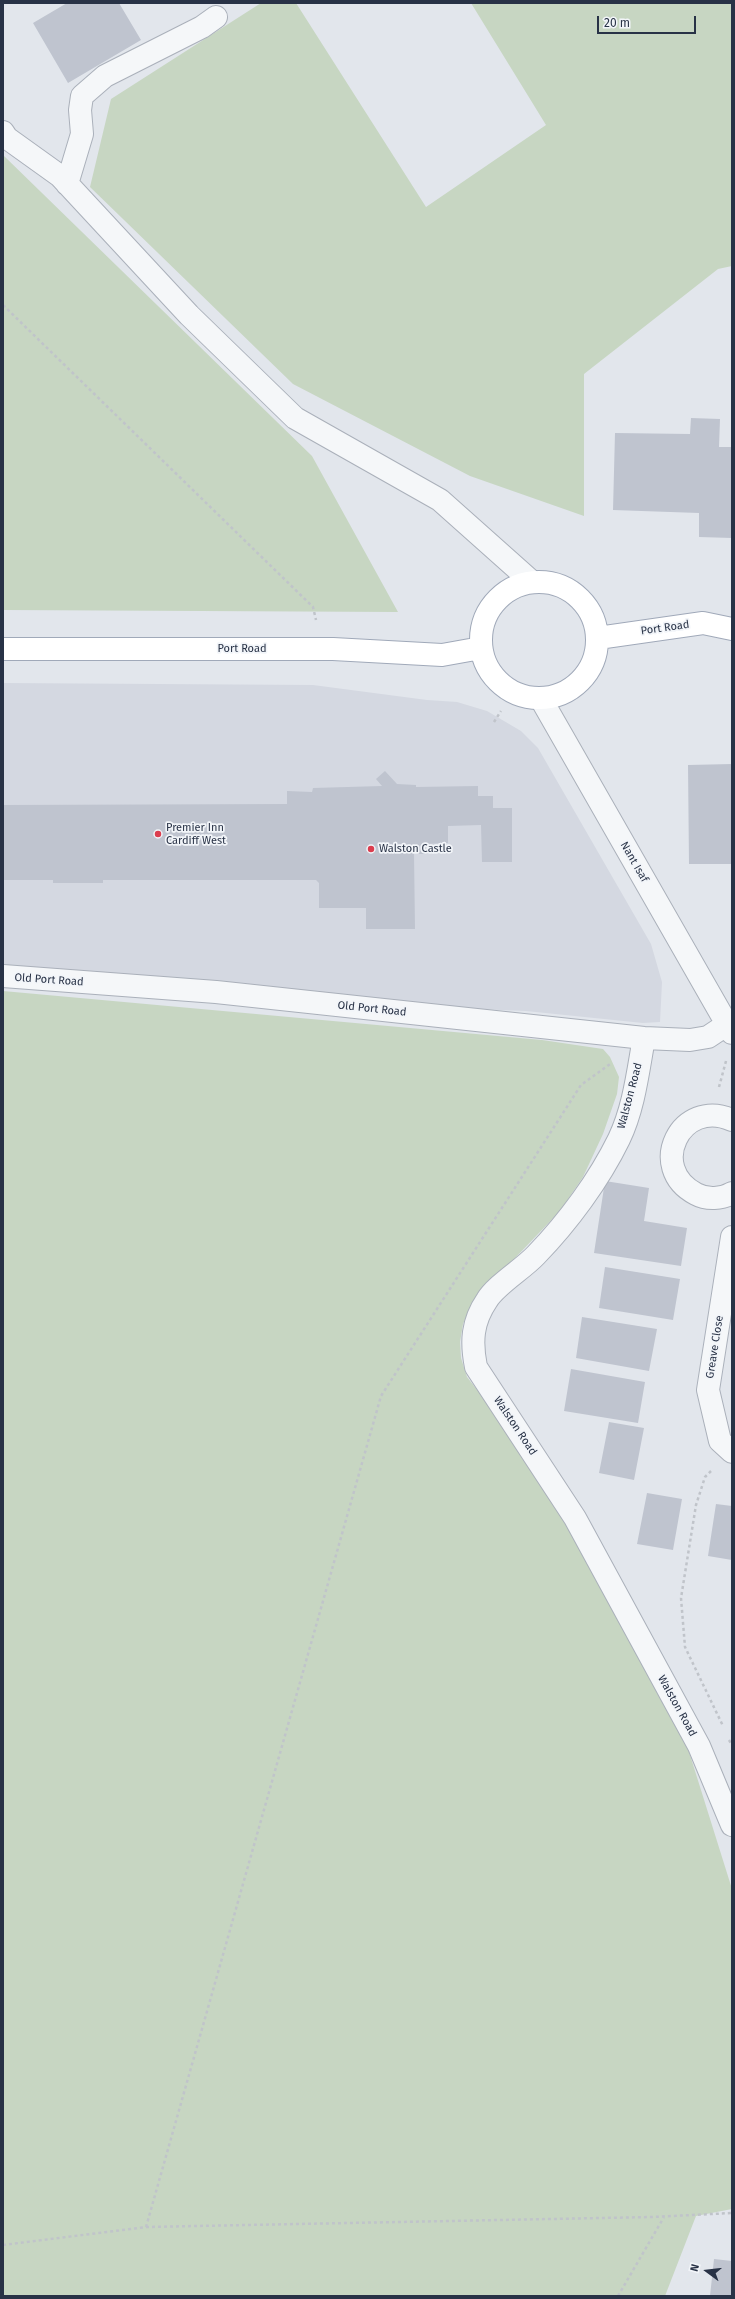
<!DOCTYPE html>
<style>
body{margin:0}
#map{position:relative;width:735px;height:2299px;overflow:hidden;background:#e2e6ec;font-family:"Fira Sans",sans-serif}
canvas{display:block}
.frame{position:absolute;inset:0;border:4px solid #283246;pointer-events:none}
.north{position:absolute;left:687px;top:2251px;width:40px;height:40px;-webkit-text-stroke:3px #f2f5f9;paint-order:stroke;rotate:285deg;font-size:11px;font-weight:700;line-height:16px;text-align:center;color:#283246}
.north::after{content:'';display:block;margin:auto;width:14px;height:18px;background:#283246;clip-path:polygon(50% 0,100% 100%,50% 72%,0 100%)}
.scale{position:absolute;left:597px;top:16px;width:99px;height:18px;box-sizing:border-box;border:2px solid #283246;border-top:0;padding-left:5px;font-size:12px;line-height:14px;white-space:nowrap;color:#283246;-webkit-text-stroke:3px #f2f5f9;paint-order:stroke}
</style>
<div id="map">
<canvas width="735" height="2299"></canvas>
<div class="frame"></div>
<div class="north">N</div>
<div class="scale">20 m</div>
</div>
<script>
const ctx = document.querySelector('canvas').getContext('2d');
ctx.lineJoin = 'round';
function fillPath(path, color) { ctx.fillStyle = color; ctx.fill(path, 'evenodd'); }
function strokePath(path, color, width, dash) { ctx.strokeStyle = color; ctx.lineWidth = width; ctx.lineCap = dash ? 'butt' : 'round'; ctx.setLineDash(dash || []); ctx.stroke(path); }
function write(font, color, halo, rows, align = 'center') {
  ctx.font = font + ' "Fira Sans",sans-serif'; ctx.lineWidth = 3.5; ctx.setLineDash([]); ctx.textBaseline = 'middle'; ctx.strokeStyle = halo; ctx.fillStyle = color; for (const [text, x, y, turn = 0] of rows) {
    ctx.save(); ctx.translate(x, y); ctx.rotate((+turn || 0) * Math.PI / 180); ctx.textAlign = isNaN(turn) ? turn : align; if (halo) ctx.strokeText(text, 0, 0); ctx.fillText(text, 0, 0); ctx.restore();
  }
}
fillPath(new Path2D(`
 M3,683L313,685L427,700L457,702L487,711L521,731L538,748L651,944L662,982L660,1022L643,1023L526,1011L449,1008L3,966Z`), '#d4d8e1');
fillPath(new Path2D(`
 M261,3H296L426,207L546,125L471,3H732V266L718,269L584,374V516L470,476L293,384L90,187L111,99Z
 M3,155L312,456L398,612L3,610Z
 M3,991L542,1040L603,1049L610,1057L619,1077L617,1094L603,1134L583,1177L560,1211L472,1303L463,1324L460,1342L461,1358L467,1377L493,1410L569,1522L685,1739L732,1889V2209L696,2216L665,2296H3Z`), '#c7d6c2');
fillPath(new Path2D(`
 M67,3H119L141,40L68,83L33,23Z
 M691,418L720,419L719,447H732V538L699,537V513L613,510L615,433L690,434Z
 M732,764V864H689L688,765Z
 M385,771L397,784L416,785V787L478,786V796H493V808H512V862H482L481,825L448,826V843L425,844V854H414L415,929H366V908H319V883L316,880H103V883H53V880H3V805L287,804V791L312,792L313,788L382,786L376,779Z
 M605,1181L649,1188L644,1221L687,1228L681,1266L594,1253Z
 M605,1267L680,1279L673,1320L599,1308Z
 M582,1317L657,1329L649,1371L576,1358Z
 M571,1369L645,1382L638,1423L564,1411Z
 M609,1422L644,1428L634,1480L599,1473Z
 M647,1493L682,1499L673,1550L637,1544Z
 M716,1504L732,1506V1560L708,1556Z
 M714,2259L732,2261V2296H710Z`), '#bfc4cf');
const minor = new Path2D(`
 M3,132L7,138L60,176L189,315L295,418L440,500L532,582
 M67,184L82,134L80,110L82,96L105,76L202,27L216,17
 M541,699L732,1033
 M3,976L216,992L644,1038L690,1040L708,1037L726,1025
 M644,1038C638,1071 634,1108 619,1139C599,1180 568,1222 536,1255C523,1269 496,1285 487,1300C472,1322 471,1342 476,1367L575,1518L699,1746L732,1825
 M732,1120C681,1097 646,1168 696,1194C707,1200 722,1199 732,1193
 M732,1237L708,1390L720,1441L732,1452`);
const major = new Path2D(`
 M481 640a58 58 0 1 1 116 0a58 58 0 1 1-116 0Z
 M598,638L703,623L732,629
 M3,649H333L442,655L481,648`);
strokePath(minor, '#aab0ba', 24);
strokePath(major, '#a0a9b9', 24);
strokePath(new Path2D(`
 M3,305L313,607L316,620
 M494,722L501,711
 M719,1087L726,1061
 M711,1471L705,1477L696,1505L681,1598L685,1647L723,1726
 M729,1740L732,1745
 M146,2227L652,2217L732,2213
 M3,2245L146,2227L381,1396L581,1085L610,1064
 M618,2296L664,2217`), '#c0c4ca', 2.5, [3, 3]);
strokePath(minor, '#f5f7f9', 22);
strokePath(major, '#fff', 22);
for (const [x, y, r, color] of [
 [158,834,4,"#db3d4e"],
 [371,849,4,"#db3d4e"]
]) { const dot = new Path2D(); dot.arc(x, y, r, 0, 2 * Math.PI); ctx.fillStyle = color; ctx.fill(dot); strokePath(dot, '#f2f5f9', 1.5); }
write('11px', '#283246', '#f2f5f9', [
 ["Port Road",665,628,-8],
 ["Port Road",242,649],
 ["Nant Isaf",634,862,60],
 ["Old Port Road",49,980,4],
 ["Old Port Road",372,1009,6],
 ["Walston Road",630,1096,-75],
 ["Greave Close",715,1347,-81],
 ["Walston Road",515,1426,56],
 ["Walston Road",677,1706,61]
]);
write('11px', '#283246', '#f2f5f9', [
 ["Premier Inn",166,828],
 ["Cardiff West",166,841],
 ["Walston Castle",379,849]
], 'left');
</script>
